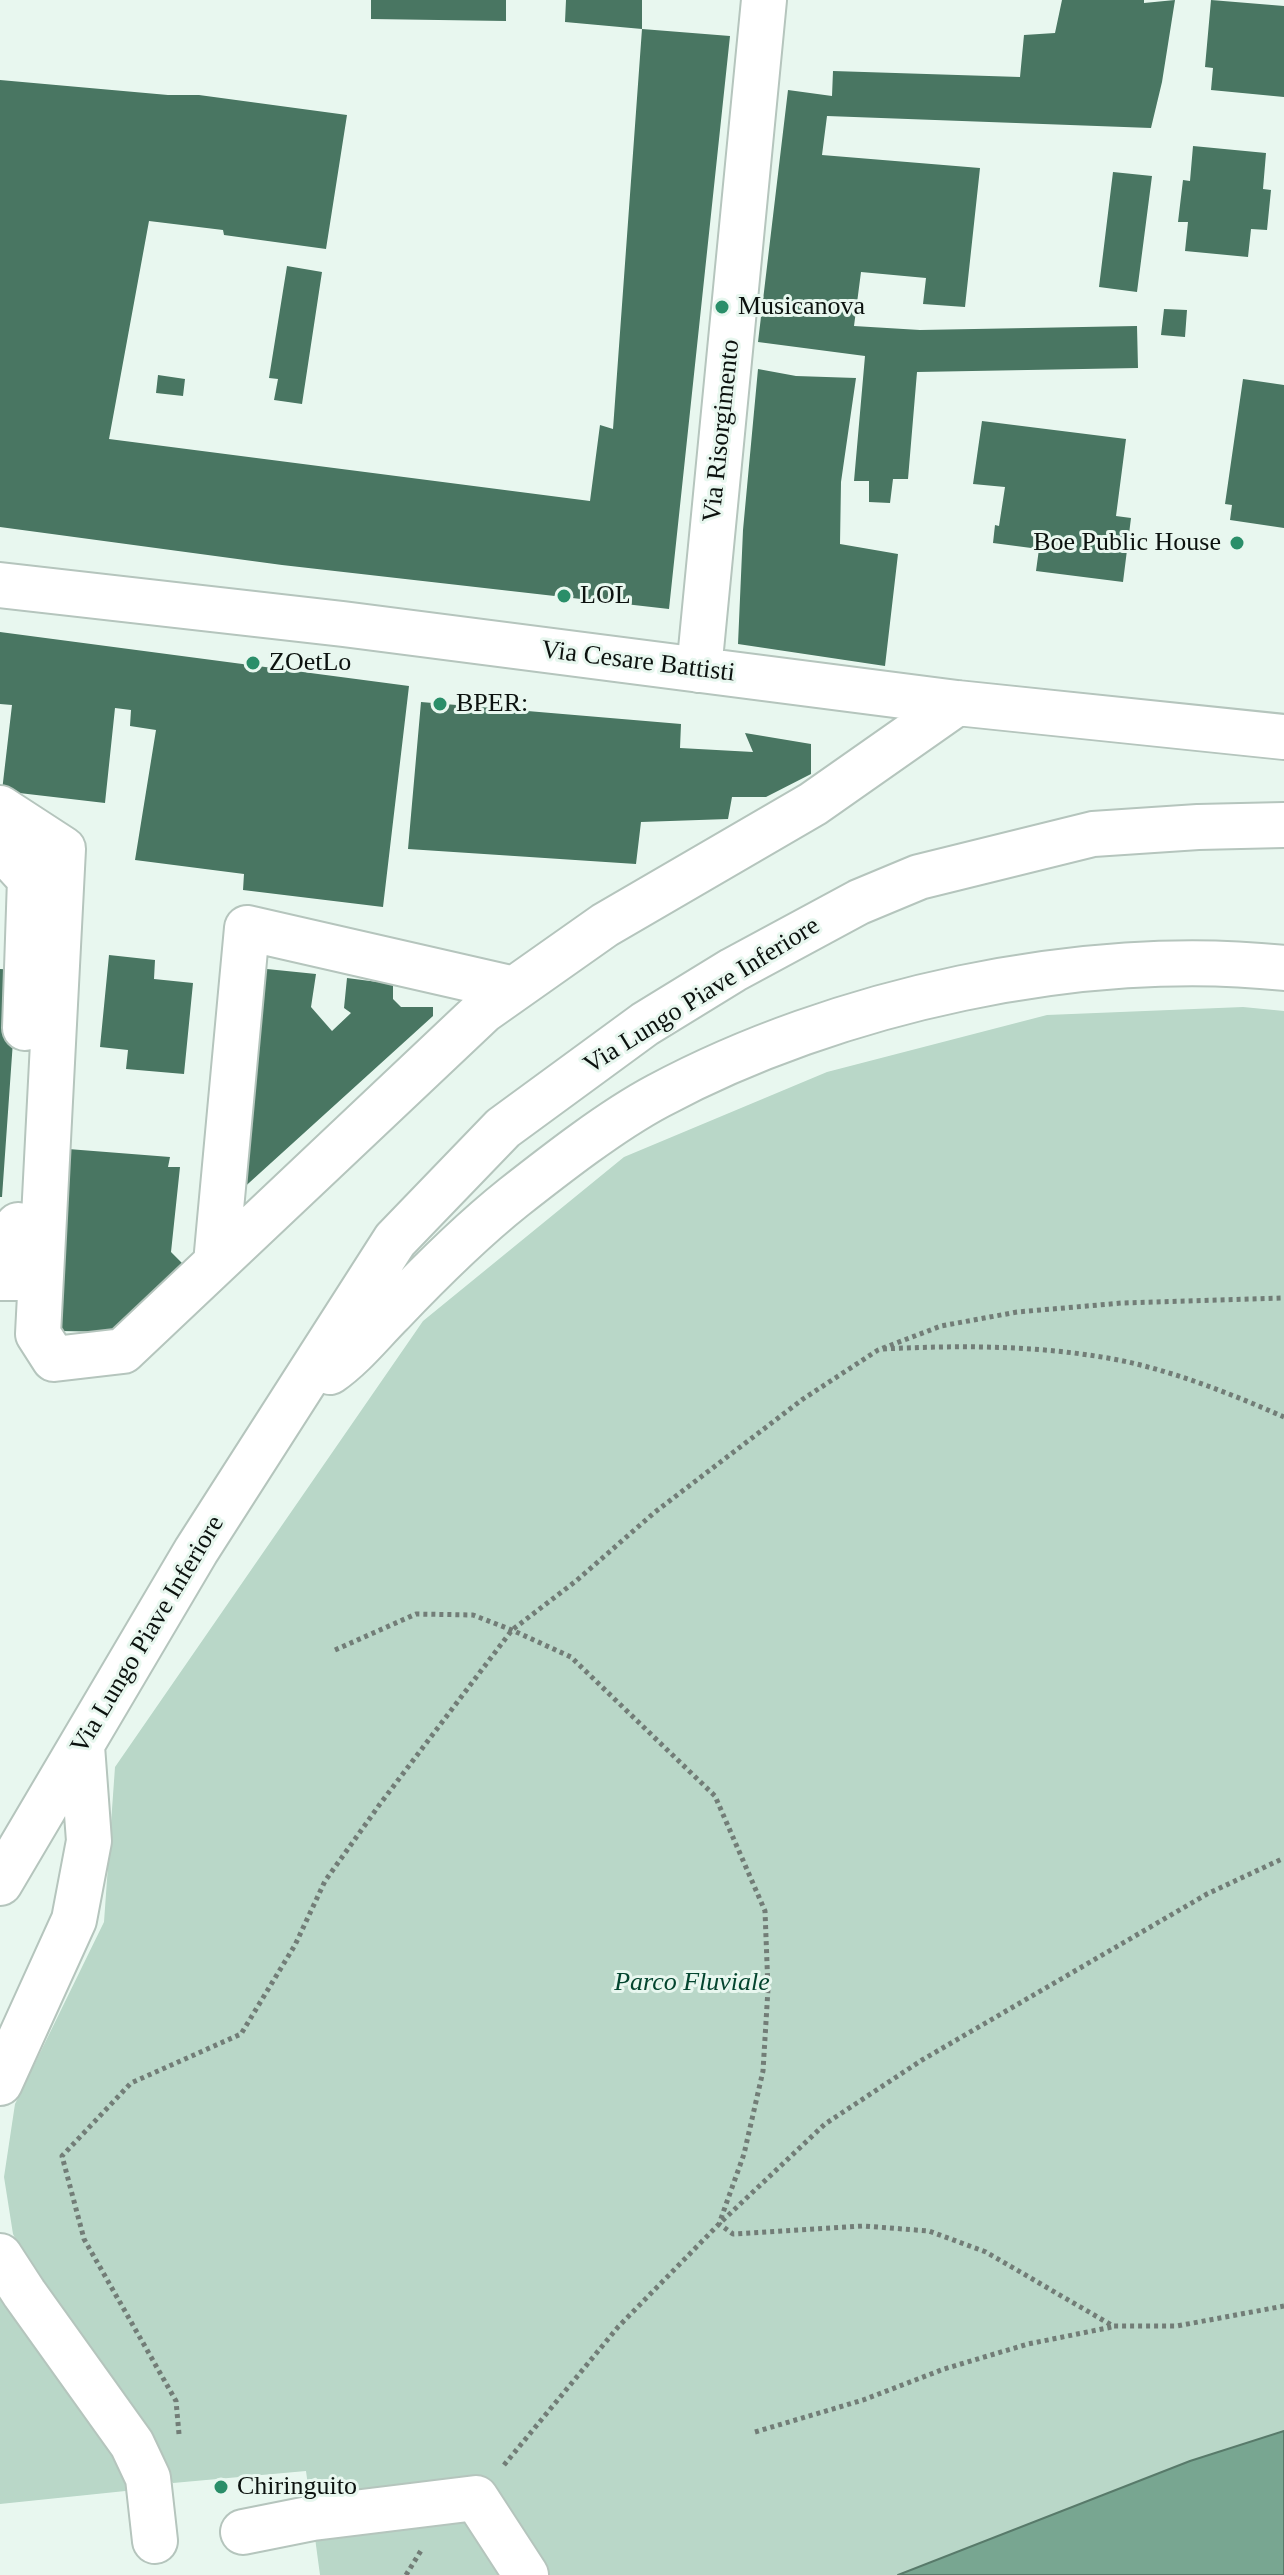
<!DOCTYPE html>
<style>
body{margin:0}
canvas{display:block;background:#e8f7ef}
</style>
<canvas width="1284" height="2575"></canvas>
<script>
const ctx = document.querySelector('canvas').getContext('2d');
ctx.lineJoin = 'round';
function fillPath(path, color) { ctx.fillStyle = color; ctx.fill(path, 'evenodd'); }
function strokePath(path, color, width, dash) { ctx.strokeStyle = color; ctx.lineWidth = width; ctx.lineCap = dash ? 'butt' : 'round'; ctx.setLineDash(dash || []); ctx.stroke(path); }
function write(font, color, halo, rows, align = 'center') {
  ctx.font = font + ' Georgia,serif'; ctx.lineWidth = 6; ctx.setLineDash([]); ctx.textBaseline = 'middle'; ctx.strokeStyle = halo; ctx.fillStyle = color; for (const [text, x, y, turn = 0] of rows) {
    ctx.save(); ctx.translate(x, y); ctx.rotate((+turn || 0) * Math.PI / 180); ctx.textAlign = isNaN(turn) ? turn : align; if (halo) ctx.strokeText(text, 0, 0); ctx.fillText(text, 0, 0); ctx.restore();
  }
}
fillPath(new Path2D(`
 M1243,1007L1284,1011V2431L1190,2461L898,2575H320L306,2471L173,2483L40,2288L13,2234L4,2177L15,2104L104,1922L115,1767L423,1321L624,1157L827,1072L1047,1015Z
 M0,2287L127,2469L135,2490L0,2504Z`), '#b9d7c8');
const water = new Path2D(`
 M1284,2431V2575H898L1190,2461Z`);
fillPath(water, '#78a691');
strokePath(water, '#587a6a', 2);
fillPath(new Path2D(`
 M371,0H506V21L371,19Z
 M566,0H642V29L730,36L669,609L282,565L0,527V80L168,95H199L347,115L326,249L224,235L223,230L149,221L109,439L590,501L600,425L613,429L642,29L565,22Z
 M1062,0H1144V3L1175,0L1162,82L1151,128L827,116L822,155L980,168L965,307L923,304L926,278L861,272L854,326L920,330L1137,326L1138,368L917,372L908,479H893L890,503L869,502V481H854L865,356L758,342L788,90L832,96L833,71L1020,77L1024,35L1055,33Z
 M1211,0L1284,6V97L1211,90L1213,68L1205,67Z
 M1193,146L1266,153L1263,189L1271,190L1267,230L1251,229L1248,257L1185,251L1188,222H1178L1183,180L1190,181Z
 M1113,172L1152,176L1137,292L1099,287Z
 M287,266L322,272L302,404L274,400L278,379L269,378Z
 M1164,309L1187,310L1185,337L1161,335Z
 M758,369L796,376L856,378L841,482L840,544L898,554L885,666L738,644L743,530Z
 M158,375L185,379L183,396L156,393Z
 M1243,379L1284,385V528L1230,520L1232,505L1225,504Z
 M982,421L1126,439L1116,516L1131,518L1123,582L1036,571L1039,549L993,543L995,525L999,526L1005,487L973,484Z
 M0,632L409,686L383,907L243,890L244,874L135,860L156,730L130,726L131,710L115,708L105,803L2,791L12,705L0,704Z
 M421,702L681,724L680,748L753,752L745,733L811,744V774L766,797H732L728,819L641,822L636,864L408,849Z
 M109,955L155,960L154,979L193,983L184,1074L126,1069L128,1050L100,1047Z
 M257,968L316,974L311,1007L332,1031L351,1013L344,1008L347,978L393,984V999L401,1007H433V1016L239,1192Z
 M0,969L18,970L2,1197H0Z
 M68,1149L170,1157L168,1167H180L171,1252L185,1266L115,1332L61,1331Z`), '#497662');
const minor = new Path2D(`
 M0,585L343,624L957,703L1284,737
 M699,670L764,0
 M0,808L63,849L38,1334L54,1359L123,1351L483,1011L605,925L813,804L957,703
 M0,846L30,879L25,1028
 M216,1263L247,928L514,989
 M0,1278H17L18,1225
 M0,2256L24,2293L132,2444L148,2478L155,2541
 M243,2532L313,2518L476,2498L526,2575`);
const major = new Path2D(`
 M330,1372C353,1356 371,1333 391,1313C430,1272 470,1232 514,1197C556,1164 611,1121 658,1096C835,1001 1083,946 1284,968
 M0,1883L196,1551L395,1240L503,1128L645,1024L733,970L859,902L919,877L1093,834L1198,827L1284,825
 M0,2083L74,1920L89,1841L82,1746`);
strokePath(minor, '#b5c5bd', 48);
strokePath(major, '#b5c5bd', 48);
strokePath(new Path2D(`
 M883,1349C964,1345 1048,1345 1128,1362C1181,1374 1234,1395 1284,1417
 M335,1650L416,1614L473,1615L512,1630L571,1657L715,1796L765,1911L768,1989L763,2071L744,2154L719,2224L733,2234L864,2226L929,2231L986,2252L1113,2326H1177L1284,2306
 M755,2432L863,2400L944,2369L1028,2344L1112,2327
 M179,2434L176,2401L84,2239L62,2156L131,2083L241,2034L295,1945L325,1881L380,1804L512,1630L576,1581L655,1512L803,1399L878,1350L941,1326L1017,1312L1122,1303L1284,1298
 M504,2465L618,2327L719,2224L825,2124L922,2060L1207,1894L1284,1858
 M406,2575L422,2549`), '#727d77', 5, [4, 4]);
strokePath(minor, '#fff', 44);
strokePath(major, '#fff', 44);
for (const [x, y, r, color] of [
 [722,307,8,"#2a8e69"],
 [1237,543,8,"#2a8e69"],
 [564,596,8,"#2a8e69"],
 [253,663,8,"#2a8e69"],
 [440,704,8,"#2a8e69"],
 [221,2487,8,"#2a8e69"]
]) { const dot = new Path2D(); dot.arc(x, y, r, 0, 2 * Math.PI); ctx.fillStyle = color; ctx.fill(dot); strokePath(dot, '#e8f7ef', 3); }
write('26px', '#0c120f', '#e8f7ef', [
 ["Musicanova",738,307],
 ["Boe Public House",1221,543,"right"],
 ["LOL",580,596],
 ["ZOetLo",269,663],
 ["BPER:",456,704],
 ["Chiringuito",237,2487]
], 'left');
write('26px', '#0c120f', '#e8f7ef', [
 ["Via Risorgimento",722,431,-84],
 ["Via Cesare Battisti",638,662,7],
 ["Via Lungo Piave Inferiore",702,996,-32],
 ["Via Lungo Piave Inferiore",148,1635,-59]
]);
write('italic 26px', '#04452f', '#e8f7ef', [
 ["Parco Fluviale",692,1983]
]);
</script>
